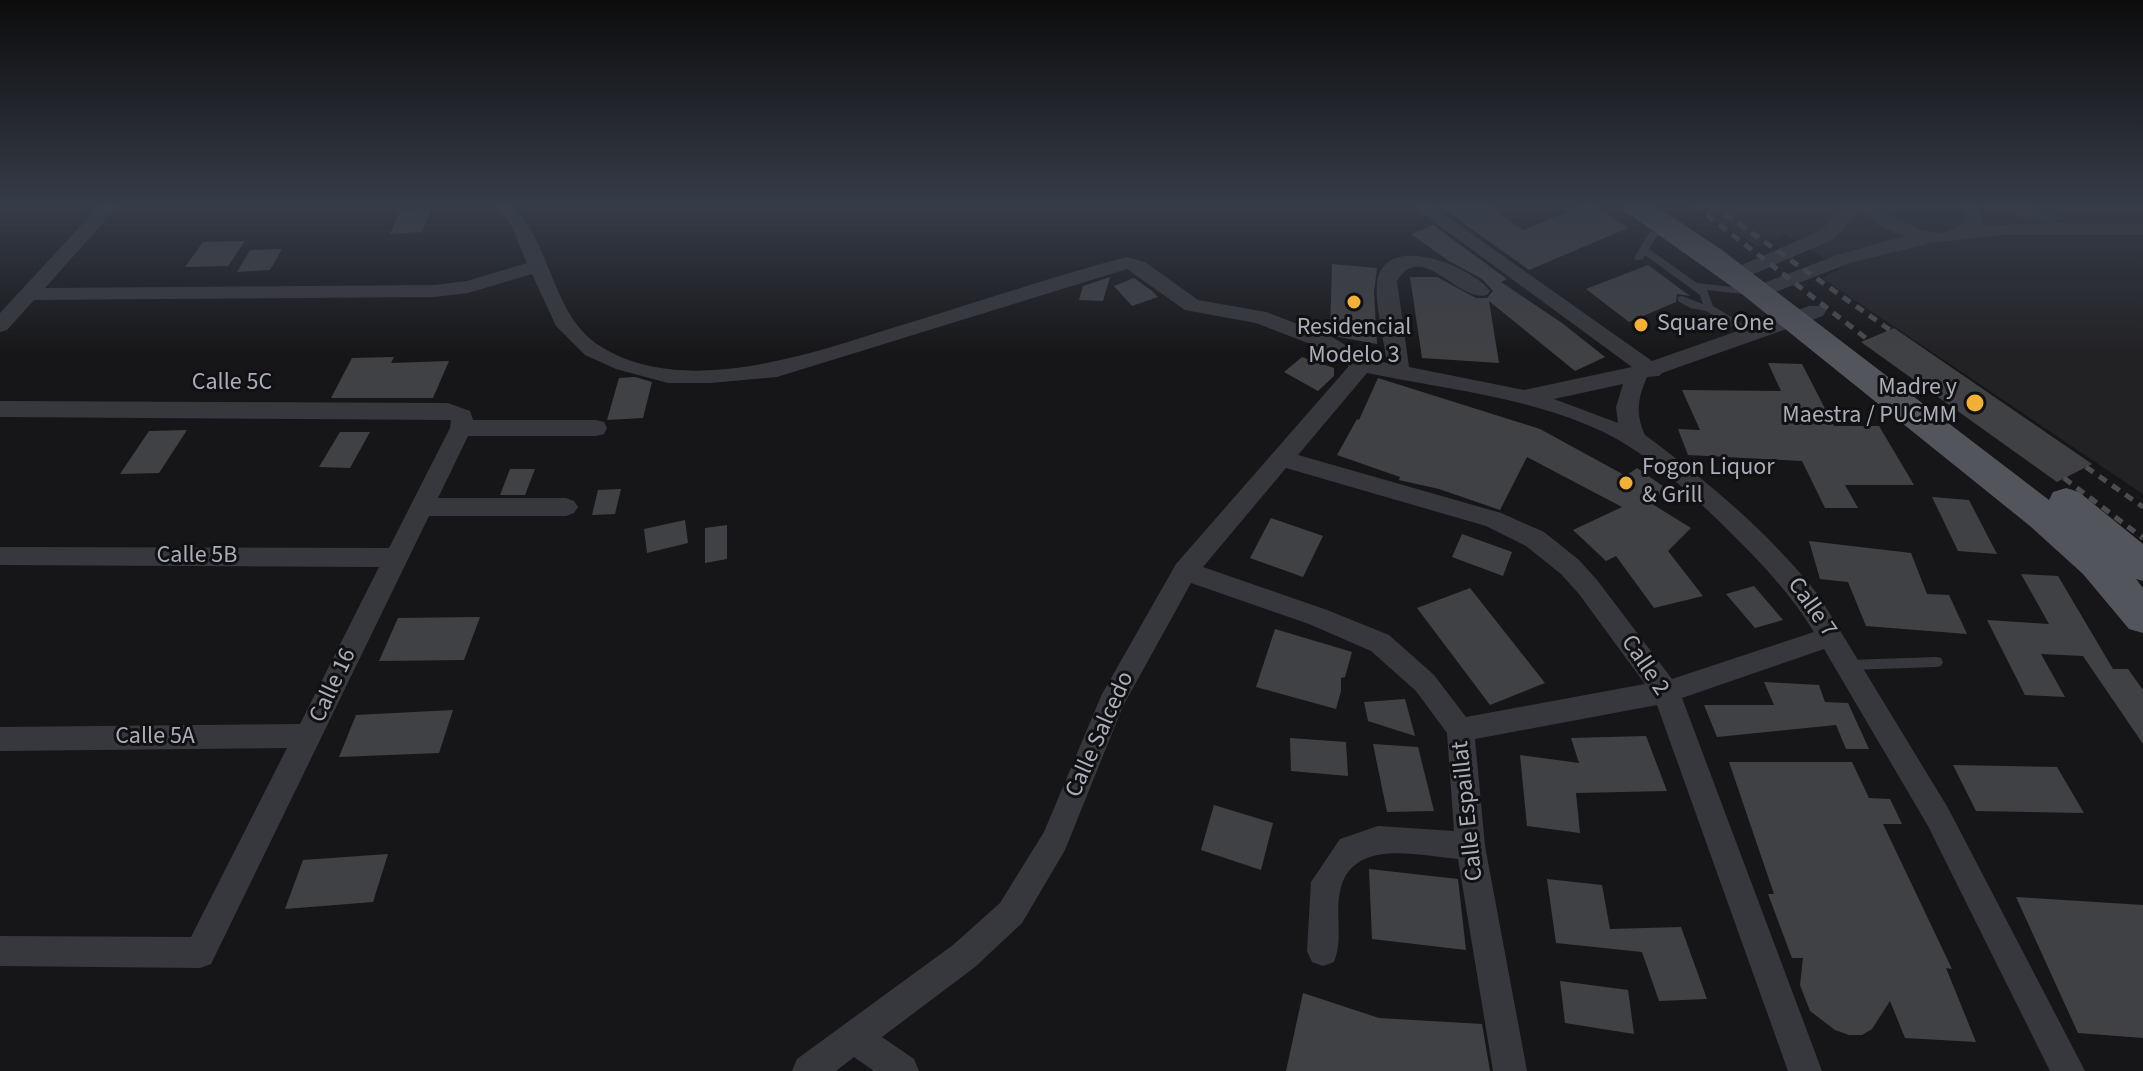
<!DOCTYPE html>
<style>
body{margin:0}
canvas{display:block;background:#161618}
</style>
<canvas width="2143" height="1071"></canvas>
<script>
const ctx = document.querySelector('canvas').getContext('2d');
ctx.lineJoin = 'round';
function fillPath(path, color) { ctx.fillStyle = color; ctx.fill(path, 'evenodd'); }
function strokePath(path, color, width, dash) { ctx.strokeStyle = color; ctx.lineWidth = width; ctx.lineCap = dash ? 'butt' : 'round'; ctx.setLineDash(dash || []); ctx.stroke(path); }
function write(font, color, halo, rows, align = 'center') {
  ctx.font = font + ' "Source Sans 3",sans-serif'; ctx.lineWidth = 6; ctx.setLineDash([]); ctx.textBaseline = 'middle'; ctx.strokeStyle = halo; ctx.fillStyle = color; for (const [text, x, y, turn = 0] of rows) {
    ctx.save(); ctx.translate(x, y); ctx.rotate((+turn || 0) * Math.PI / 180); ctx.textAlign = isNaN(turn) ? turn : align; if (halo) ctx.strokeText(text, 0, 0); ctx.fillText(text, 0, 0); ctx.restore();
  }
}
fillPath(new Path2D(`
 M1692,205H2143V494L1822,278L1840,269L1786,234L1757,246Z`), '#222225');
fillPath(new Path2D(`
 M1875,205H1956L1962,216C1952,248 1889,222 1875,205Z`), '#1e261f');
fillPath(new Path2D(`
 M1438,205H1488L1523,230L1584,205H1594L1628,228L1529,270Z
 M432,209L422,232L390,234L400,211Z
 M1433,225L1507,279L1501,282L1562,323L1605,357L1575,371L1489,301L1499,363L1422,358L1410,277H1437L1476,298H1487L1493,291L1482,279L1449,261L1411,234Z
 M245,241L228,266L185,267L203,242Z
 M282,249L270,270L237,272L250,250Z
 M1332,264L1377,268L1374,292L1377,344L1339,337L1330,333Z
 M1648,265L1690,296L1677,294L1676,302L1629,322L1586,289Z
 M1110,277L1103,301L1079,300L1083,286Z
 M1134,278L1152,291L1158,297L1132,306L1114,286Z
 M1894,328L2092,464L2057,482L1861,342Z
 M394,357L391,363L449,361L433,398H331L352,358Z
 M1302,357L1334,368V376L1318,391L1284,372Z
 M1768,363L1802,364L1834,426H1879L1914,485H1845L1858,508H1825L1802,461L1688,455L1678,429L1700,430L1682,390L1781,391Z
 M635,377L652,382L643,418L607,420L619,378Z
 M1378,378L1540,429L1626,476L1637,468L1667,489L1649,502L1691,528L1668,551L1703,596L1654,608L1616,556L1606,561L1573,530L1622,507L1527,457L1500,510L1439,489L1399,480L1400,477L1337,455L1357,419L1359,420Z
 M187,430L159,473L120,474L149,431Z
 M340,432H370L350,468L319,467Z
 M510,469H535L525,495H500Z
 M621,489L615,514L592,515L598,490Z
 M1932,497L1969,500L1997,554L1958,551Z
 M1271,518L1323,536L1303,577L1250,558Z
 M685,520L688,543L647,553L644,529Z
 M727,525V559L705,563V528Z
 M1462,534L1512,552L1503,576L1452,557Z
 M1809,541L1911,553L1927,594L1949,595L1967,634L1866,626L1848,582L1820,579Z
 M2021,574L2058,576L2113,669H2128L2143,690V744L2083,656L2041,654L2065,697L2025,695L1987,620L2049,624Z
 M1754,586L1783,620L1755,628L1726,594Z
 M1470,588L1545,683L1490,705L1417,608Z
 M480,617L464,660L379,661L398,618Z
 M1275,629L1352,652L1345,677L1341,678V691L1336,709L1256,687Z
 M1764,682L1819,685L1825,702L1848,703L1869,749H1846L1836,725L1717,737L1704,705H1774Z
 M1405,699L1415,736L1368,721L1364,702Z
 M453,710L439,753L339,757L356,715Z
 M1646,736L1667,791L1576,793L1580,833L1527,826L1520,755L1579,763L1571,738Z
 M1290,738L1346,742L1348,776L1291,771Z
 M1373,744L1418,747L1434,811L1387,812Z
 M1729,762H1852L1869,798L1890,799L1902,824H1883L1952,969L1946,968L1976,1042L1905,1038L1890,1001L1872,1029L1862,1035H1849L1835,1030L1810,1011L1800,985L1803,958H1792L1768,894H1774Z
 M1953,765L2057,767L2084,813L1976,811Z
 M1214,805L1273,823L1261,870L1201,850Z
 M388,854L373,902L285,909L303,860Z
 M1369,869L1458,879L1466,950L1372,939Z
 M1547,879L1602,885L1610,929L1681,927L1707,999L1659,1001L1642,952L1556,943Z
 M2016,897L2143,905V1038L2078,1033Z
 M1560,981L1628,990L1634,1034L1565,1023Z
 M1303,993L1379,1018L1482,1024L1490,1071H1286Z`), '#404145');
fillPath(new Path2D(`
 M1667,223L1672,226L1670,228L1656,237L1649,249L1697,283L1757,290V294L1753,295L1707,290L1713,306L1756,332L1757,334L1756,336H1748L1706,311L1690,308L1678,301V297L1682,296L1703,304L1700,295L1645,255L1642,260H1636L1634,258L1649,233Z
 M1936,657L1941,658L1943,662L1941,666L1936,667L1849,670L1844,669L1842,665L1844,661L1849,660Z`), '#37383d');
fillPath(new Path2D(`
 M100,205H119L45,288L434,285L467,281L527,263L510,223L491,205H510C553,242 550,314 600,346C689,402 822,349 912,322C983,300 1055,276 1127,257L1145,262L1198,300L1266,312L1332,337L1368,359L1387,363C1384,340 1375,305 1377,283C1383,230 1472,266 1490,291L1487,295C1457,303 1422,239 1397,281L1409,367L1524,390L1632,367L1411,205H1431L1652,361L1809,306H1823L1826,311L1823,316L1662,373L1659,376L1647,377C1638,398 1635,413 1645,435C1708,482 1770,533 1819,596L1948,808L2085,1071H2050L1928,826L1824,649L1682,698L1822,1071H1788L1657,705L1475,739L1485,846L1527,1071H1493L1458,859C1420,856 1355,838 1341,887C1334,911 1344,938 1334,962L1323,966L1312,962L1307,951L1311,882L1340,839L1378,826L1454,831L1447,733L1416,691L1371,651L1309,624L1191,583L1123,706L1065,850L1022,923L975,967L882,1037L914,1059L919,1071H874L854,1057L836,1071H792L797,1059L953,945L1000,903L1044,832L1102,694L1176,564L1349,366L1318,347L1256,323L1185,310L1127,269L777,377L710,383H668L616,369L585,355L556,326L532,274L468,293L434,297L34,300L7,330L0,332V313ZM1367,373C1449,390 1558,400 1630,447C1667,471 1701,503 1732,534C1763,565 1791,594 1814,632L1672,679L1597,580L1579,560L1544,532L1501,513L1298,455ZM1623,384L1616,407L1618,423L1554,399ZM1286,468L1486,526L1526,546L1561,574L1579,594L1645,684L1466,717L1434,675L1389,635L1327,610L1203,567Z
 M1846,205C1855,205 1870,202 1878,207C1901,221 1941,249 1965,220L1958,205H1976L1984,221L1981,226L2050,223L1987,209L1984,205H2016L2058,214L2060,218L2052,223H2143V235H2000L1932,243L1850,263L1765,296H1751L1748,292L1751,288L1837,255L1905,236L1881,227L1861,210L1834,239L1742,279H1728L1725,275L1728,271L1820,231Z
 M0,401L448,403L470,411L473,420H596L604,422L607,428L604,434L596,436H468L438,498H566L574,501L578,507L574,513L566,516H429L211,964L200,968L0,966V936L191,937L287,748L0,751V727L300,724L379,567L0,565V547L389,548L450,428L451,420L0,417Z`), '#37383d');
fillPath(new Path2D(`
 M1621,205H1654L1722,250L2049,500L2053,492L2066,488L2079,492L2143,544V581L2136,579L2143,588V633L2129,629L2083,574L2030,526L1738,291L1625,211Z`), '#53555c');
strokePath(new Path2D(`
 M1694,205L1867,339
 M1712,205L1890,330
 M2086,467L2143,507
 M2064,478L2143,538`), '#4a4c52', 5, [9, 7]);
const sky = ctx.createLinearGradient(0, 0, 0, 355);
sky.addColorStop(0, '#0c0c0d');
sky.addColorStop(0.58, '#363c48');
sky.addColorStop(1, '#363c4800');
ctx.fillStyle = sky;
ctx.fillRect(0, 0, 2143, 355);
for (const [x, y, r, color] of [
 [1354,302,8,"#f2b134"],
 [1641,325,8,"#f2b134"],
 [1975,403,10,"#f2b134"],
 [1626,483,8,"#f2b134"]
]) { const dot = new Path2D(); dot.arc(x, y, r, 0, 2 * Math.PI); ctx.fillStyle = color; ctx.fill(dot); strokePath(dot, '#111113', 3); }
write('24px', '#a8adb8', '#111113', [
 ["Square One",1657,325],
 ["Residencial",1354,329,"center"],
 ["Modelo 3",1354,357,"center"],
 ["Madre y",1957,389,"right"],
 ["Maestra / PUCMM",1957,417,"right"],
 ["Fogon Liquor",1642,469],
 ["& Grill",1642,497]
], 'left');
write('24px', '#a8adb8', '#111113', [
 ["Calle 5C",232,384],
 ["Calle 5B",197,557],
 ["Calle 7",1811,608,55],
 ["Calle 2",1644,666,56],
 ["Calle 16",334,686,-65],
 ["Calle Salcedo",1101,735,-66],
 ["Calle 5A",155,738],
 ["Calle Espaillat",1469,811,-96]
]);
</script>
